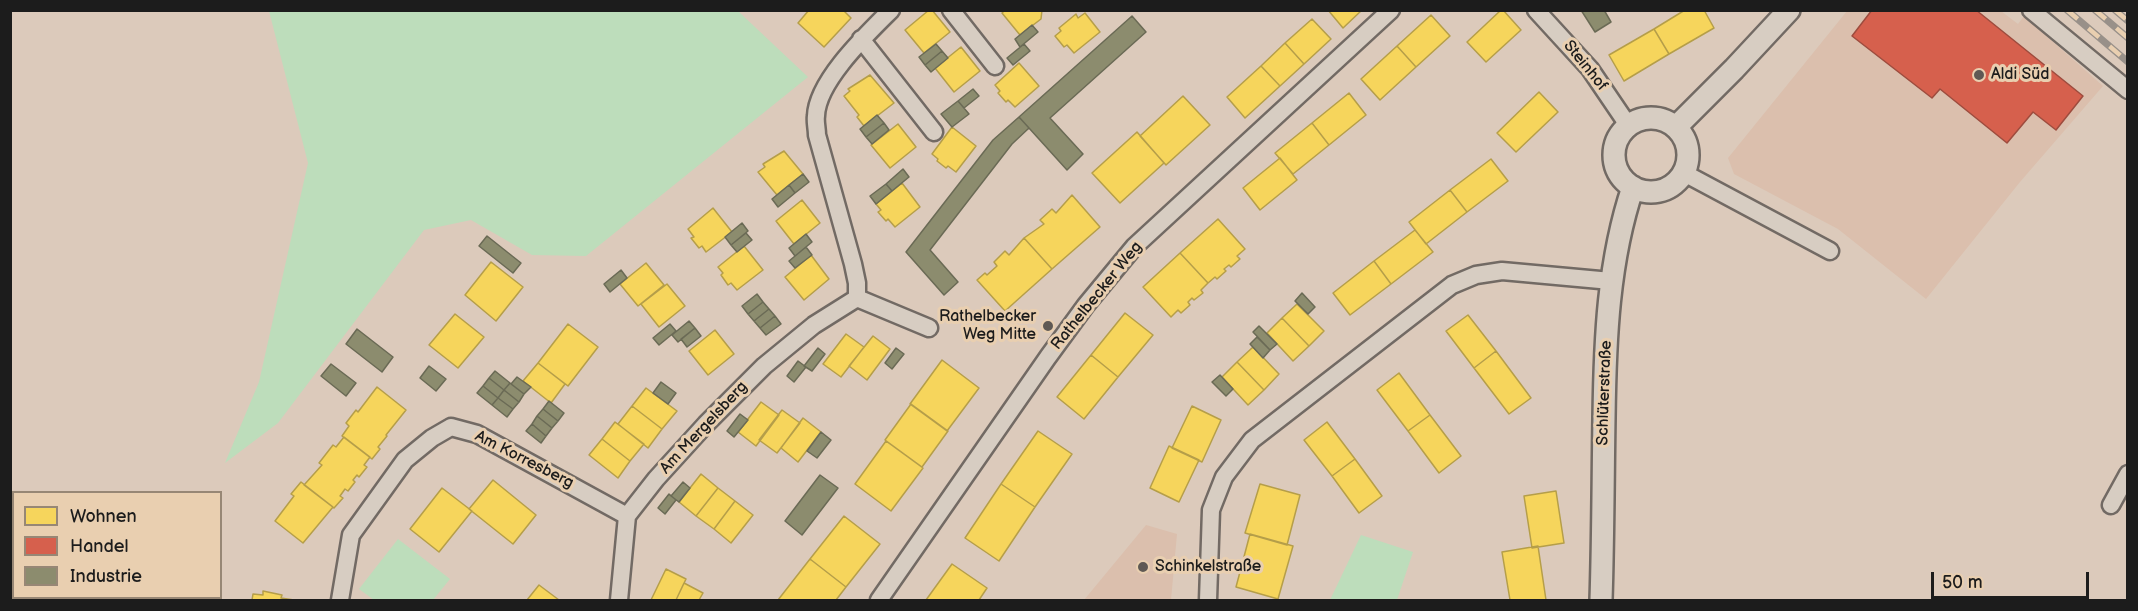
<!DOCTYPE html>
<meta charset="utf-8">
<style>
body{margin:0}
#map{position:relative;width:2138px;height:611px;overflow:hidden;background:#dccabb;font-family:"Balsamiq Sans",sans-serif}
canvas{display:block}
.frame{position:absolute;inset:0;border:12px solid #1c1c1c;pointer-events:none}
.legend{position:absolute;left:12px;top:491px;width:210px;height:108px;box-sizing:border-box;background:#e9cfb0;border:2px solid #978775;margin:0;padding:8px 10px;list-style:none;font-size:18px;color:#1c1c1c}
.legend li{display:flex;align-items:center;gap:12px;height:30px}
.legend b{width:30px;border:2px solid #978775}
.scale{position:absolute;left:1931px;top:572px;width:158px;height:27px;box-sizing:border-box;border:3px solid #1c1c1c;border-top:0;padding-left:8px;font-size:18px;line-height:21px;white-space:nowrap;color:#1c1c1c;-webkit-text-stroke:4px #e9cfb0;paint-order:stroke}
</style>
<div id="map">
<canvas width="2138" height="611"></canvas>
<div class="frame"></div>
<ul class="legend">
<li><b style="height:16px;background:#f6d55c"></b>Wohnen</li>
<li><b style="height:16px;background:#d6604d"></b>Handel</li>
<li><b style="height:16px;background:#8c8c6e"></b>Industrie</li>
</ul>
<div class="scale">50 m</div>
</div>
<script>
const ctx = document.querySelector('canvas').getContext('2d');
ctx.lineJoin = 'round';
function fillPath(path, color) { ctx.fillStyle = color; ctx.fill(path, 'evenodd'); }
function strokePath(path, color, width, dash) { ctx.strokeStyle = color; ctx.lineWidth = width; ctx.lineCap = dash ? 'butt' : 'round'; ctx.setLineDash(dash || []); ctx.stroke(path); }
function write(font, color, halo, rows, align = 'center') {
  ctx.font = font + ' "Balsamiq Sans",sans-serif'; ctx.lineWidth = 6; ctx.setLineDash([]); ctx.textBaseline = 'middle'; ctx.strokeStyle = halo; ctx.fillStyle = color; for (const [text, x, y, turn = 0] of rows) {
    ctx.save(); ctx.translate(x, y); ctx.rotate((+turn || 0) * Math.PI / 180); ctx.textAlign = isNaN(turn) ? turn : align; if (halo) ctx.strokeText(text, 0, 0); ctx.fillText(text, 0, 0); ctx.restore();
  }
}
fillPath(new Path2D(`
 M1847,11H2001L2018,24L2024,16L2103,86L2020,182L1926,299L1838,229L1734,174L1728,158Z
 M1146,525L1177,534L1171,600H1084Z`), '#dbbfad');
fillPath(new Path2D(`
 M269,11H738L808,77L586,256L532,255L471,220L424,230L278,423L225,463L259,382L308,163Z
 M1361,535L1413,552L1397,600H1330Z
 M398,539L450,579L433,600H374L359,589Z`), '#bdddbb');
const homes = new Path2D(`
 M809,10H843L851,18L824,47L798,23Z
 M929,10H932L950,32L924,53L905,30Z
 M1005,10H1042L1041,19L1020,35L1002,13Z
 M1328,10H1362L1343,28Z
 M1501,10H1503L1521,30L1486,62L1467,42Z
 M1685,10H1704L1714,28L1669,54L1654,29Z
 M1085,13L1100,32L1074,53L1067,45L1064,47L1055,36L1061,31L1059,28L1076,14L1078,18Z
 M1431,15L1450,36L1416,67L1397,46Z
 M1312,19L1331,39L1304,64L1285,43Z
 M1654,29L1669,54L1624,81L1609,55Z
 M1285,43L1304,64L1280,86L1261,66Z
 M1397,46L1416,67L1380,100L1361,79Z
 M961,47L980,71L954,92L935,68Z
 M1019,63L1039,86L1015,107L1008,100L1006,102L998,93L1000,91L995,85Z
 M1261,66L1280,86L1245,118L1227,97Z
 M870,75L894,103L864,126L857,117L859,115L844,96L850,91L848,89Z
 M1539,92L1558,112L1516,152L1497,133Z
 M1349,93L1366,115L1329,145L1312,123Z
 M1183,96L1210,125L1166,165L1140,136Z
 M1312,123L1329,145L1293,174L1275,153Z
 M898,124L916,147L890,168L871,145Z
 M952,127L976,146L956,172L948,166L946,168L937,161L938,159L932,154Z
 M1137,132L1164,163L1120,203L1092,173Z
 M784,151L803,174L777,195L758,172L765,167L763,164Z
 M1280,158L1297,180L1260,210L1243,188Z
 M1491,159L1508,181L1467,212L1450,190Z
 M902,183L920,207L895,227L888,219L886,221L878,212L881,210L876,204Z
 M1450,190L1467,212L1426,244L1409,222Z
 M1072,195L1100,227L1052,269L1024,238L1044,224L1040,220L1052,209L1056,213Z
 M802,200L820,223L794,244L776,221Z
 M713,208L732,232L706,252L702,246L699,248L691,238L694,237L688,229Z
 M1218,219L1245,249L1237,256L1240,259L1231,267L1229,265L1224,269L1226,271L1217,279L1215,277L1208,283L1180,253Z
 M1415,230L1433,252L1391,284L1374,261Z
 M1024,238L1052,269L1005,311L977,280L985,273L987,275L997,266L994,262L1005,251L1009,255Z
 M744,246L763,270L737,290L731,283L728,285L721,275L723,273L718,267Z
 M1180,253L1208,283L1201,290L1203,293L1194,300L1192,298L1188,302L1190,305L1181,313L1178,310L1171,317L1143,287Z
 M811,255L829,279L804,300L785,277Z
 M1374,261L1391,284L1350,315L1333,293Z
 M491,262L523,287L496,321L465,295Z
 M646,263L664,285L638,306L620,284Z
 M667,284L685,306L659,327L641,304Z
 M1297,304L1324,331L1309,346L1282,318Z
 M1125,313L1153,335L1118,377L1091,355Z
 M455,314L484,337L458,368L429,345Z
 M1468,315L1496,351L1474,368L1446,331Z
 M1282,318L1309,346L1293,361L1267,333Z
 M568,324L598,347L568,386L538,363Z
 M715,330L734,354L708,375L689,351Z
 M846,334L864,347L841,377L823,364Z
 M873,336L890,349L867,380L849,366Z
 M1253,347L1279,374L1264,390L1237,362Z
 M1496,351L1531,398L1509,414L1474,368Z
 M1091,355L1118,377L1084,419L1057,397Z
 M942,360L979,388L947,431L910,404Z
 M1237,362L1264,390L1248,405L1222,377Z
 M538,363L565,384L551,403L523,381Z
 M1399,373L1430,415L1408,431L1377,390Z
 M377,387L406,410L386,435L387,436L378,447L380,449L372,459L342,436L349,426L346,423L356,410L358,412Z
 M646,388L677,411L662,429L632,406Z
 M761,402L779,415L756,446L738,432Z
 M911,404L948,431L922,467L885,440Z
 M632,406L662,429L648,448L618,424Z
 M1192,406L1221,420L1202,462L1172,448Z
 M782,410L800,423L777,453L759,440Z
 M1430,415L1461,456L1439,473L1408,431Z
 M803,418L821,432L798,462L781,448Z
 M615,422L644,444L630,461L602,439Z
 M1327,422L1355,459L1332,476L1304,440Z
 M1038,431L1072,454L1035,507L1001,484Z
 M344,437L370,457L364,465L367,467L359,477L357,475L353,480L355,482L348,491L345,489L340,496L343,498L334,508L304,485L322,465L319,463L333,445L336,447Z
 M602,439L630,461L618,478L589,455Z
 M886,441L923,468L891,511L855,484Z
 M1169,446L1199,460L1179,502L1150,488Z
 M1355,459L1382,496L1359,513L1332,476Z
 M701,474L718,488L696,516L679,502Z
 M493,480L536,515L513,544L469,509Z
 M301,482L333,507L303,543L275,521L294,496L291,494Z
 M1001,484L1035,507L999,561L965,538Z
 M1260,484L1300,495L1287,545L1245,533Z
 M442,488L472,511L439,552L410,529Z
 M718,488L735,501L714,529L696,516Z
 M1556,491L1564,543L1532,548L1524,496Z
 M735,501L753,515L731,543L714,529Z
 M844,516L880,544L846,587L810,559Z
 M1250,534L1293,546L1278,599L1236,587Z
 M1538,546L1546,600H1510L1502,552Z
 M810,559L846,587L836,600H778Z
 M952,564L987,588L979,600H926Z
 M666,569L686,579L676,600H651Z
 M684,583L703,593L699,600H676Z
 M539,585L559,600H527Z
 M263,591L282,595L281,598L294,600H252L253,594L263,595Z`);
fillPath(homes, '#f6d55c');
strokePath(homes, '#b59e49', 1.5);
const shops = new Path2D(`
 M1872,10H1976L2083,96L2056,130L2033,112L2007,143L1940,89L1932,98L1852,36Z`);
fillPath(shops, '#d6604d');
strokePath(shops, '#9e4c3e', 1.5);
const industry = new Path2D(`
 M1581,10H1604L1611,22L1595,32Z
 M1132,16L1146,32L1050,118L1083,154L1067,170L1019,117Z
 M1032,25L1038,32L1020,47L1015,39Z
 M936,44L942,51L925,65L919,57Z
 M1024,44L1030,51L1013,65L1007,58Z
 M942,51L948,58L931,72L925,65Z
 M973,89L979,96L964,108L958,101Z
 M958,101L969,114L952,127L941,114Z
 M877,115L884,123L866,137L860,129Z
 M1019,117L1029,128L1012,144L930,250L958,282L944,295L906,252L993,140Z
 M884,123L889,130L872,144L866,137Z
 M903,169L909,177L892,191L886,184Z
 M803,174L809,182L795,193L789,185Z
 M886,184L892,191L876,204L870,196Z
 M789,185L795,193L778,207L772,199Z
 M742,223L748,231L731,245L725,237Z
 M746,233L752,240L737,252L731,245Z
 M806,234L812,242L795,256L789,248Z
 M487,236L521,263L513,273L479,246Z
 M806,247L812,255L795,268L789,261Z
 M621,270L627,278L610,292L604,284Z
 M1302,293L1315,307L1308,314L1295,301Z
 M757,294L763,302L748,314L742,306Z
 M763,302L769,309L754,321L748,314Z
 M769,309L775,316L760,328L754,321Z
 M775,316L781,324L766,335L760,328Z
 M689,321L695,328L678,342L672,335Z
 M670,324L676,331L659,345L653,338Z
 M1259,326L1277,344L1270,350L1253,332Z
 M695,328L701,336L687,347L681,339Z
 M357,329L393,357L382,372L346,344Z
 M1257,337L1270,350L1263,358L1250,344Z
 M818,348L825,354L812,371L804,366Z
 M896,348L904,354L892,369L885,363Z
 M798,361L806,367L794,382L787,376Z
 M331,364L356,383L346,396L321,376Z
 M429,366L446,379L436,391L420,378Z
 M495,371L510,383L504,390L489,378Z
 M1220,375L1233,389L1226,396L1212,382Z
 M517,377L531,387L524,394L511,384Z
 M489,378L504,390L498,398L483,386Z
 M661,382L676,393L668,404L653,393Z
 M510,383L524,394L519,402L504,390Z
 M483,386L498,398L492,405L477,393Z
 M504,390L519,402L513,409L498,398Z
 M498,398L513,409L507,417L492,405Z
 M549,401L564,413L558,421L543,409Z
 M543,409L558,421L552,428L537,416Z
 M740,414L748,420L734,437L727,431Z
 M537,416L552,428L546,436L532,424Z
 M532,424L546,436L541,443L526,431Z
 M821,432L831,440L817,458L807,451Z
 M820,475L838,488L802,535L785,521Z
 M683,482L690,488L679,502L671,496Z
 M669,494L676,500L665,514L658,508Z`);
fillPath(industry, '#8c8c6e');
strokePath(industry, '#6a6a55', 1.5);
const minor = new Path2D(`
 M951,10L995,66
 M1536,10L1590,69L1628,125
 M2031,10L2128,90
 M861,39L934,132
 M1684,173L1830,251
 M857,298L929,328
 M2111,505L2128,474
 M340,600L351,535L405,460L432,438L451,427L477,434L627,516
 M619,600L627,516L656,479L706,424L764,366L814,325L857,298V283L853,264L817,135C817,128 815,122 816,116C817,81 867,34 891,10
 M879,600L1048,357L1086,305L1134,247L1391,10
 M1208,600L1211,510L1224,477L1252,440L1452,285L1476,275L1502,271L1611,281`);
const tertiary = new Path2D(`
 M1614 155a37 37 0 1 1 74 0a37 37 0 1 1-74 0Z
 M1676,127L1734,69L1789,10
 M1601,600C1603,540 1603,479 1604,418C1605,340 1608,261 1633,187`);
strokePath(minor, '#726a64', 21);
strokePath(tertiary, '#726a64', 26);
strokePath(minor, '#d7cdc2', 16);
strokePath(tertiary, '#d7cdc2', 21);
const rail = new Path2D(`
 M2067,10L2128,62
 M2095,10L2128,38
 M2115,10L2128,21`);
strokePath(rail, '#989089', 7);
strokePath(rail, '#e9cfb0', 4.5, [14]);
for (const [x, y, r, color] of [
 [1979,75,6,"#5f5954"],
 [1048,326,6,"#5f5954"],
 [1143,567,6,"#5f5954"]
]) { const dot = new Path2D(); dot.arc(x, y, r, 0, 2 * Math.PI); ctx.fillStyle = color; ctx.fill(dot); strokePath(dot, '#e9cfb0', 2); }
write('16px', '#1c1c1c', '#e9cfb0', [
 ["Steinhof",1585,66,51],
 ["Rathelbecker Weg",1097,296,-51],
 ["Schlüterstraße",1605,393,-88],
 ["Am Mergelsberg",704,428,-47],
 ["Am Korresberg",524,460,27]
]);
write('16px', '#1c1c1c', '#e9cfb0', [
 ["Aldi Süd",1991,75],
 ["Rathelbecker",1036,317,"right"],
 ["Weg Mitte",1036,335,"right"],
 ["Schinkelstraße",1155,567]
], 'left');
</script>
